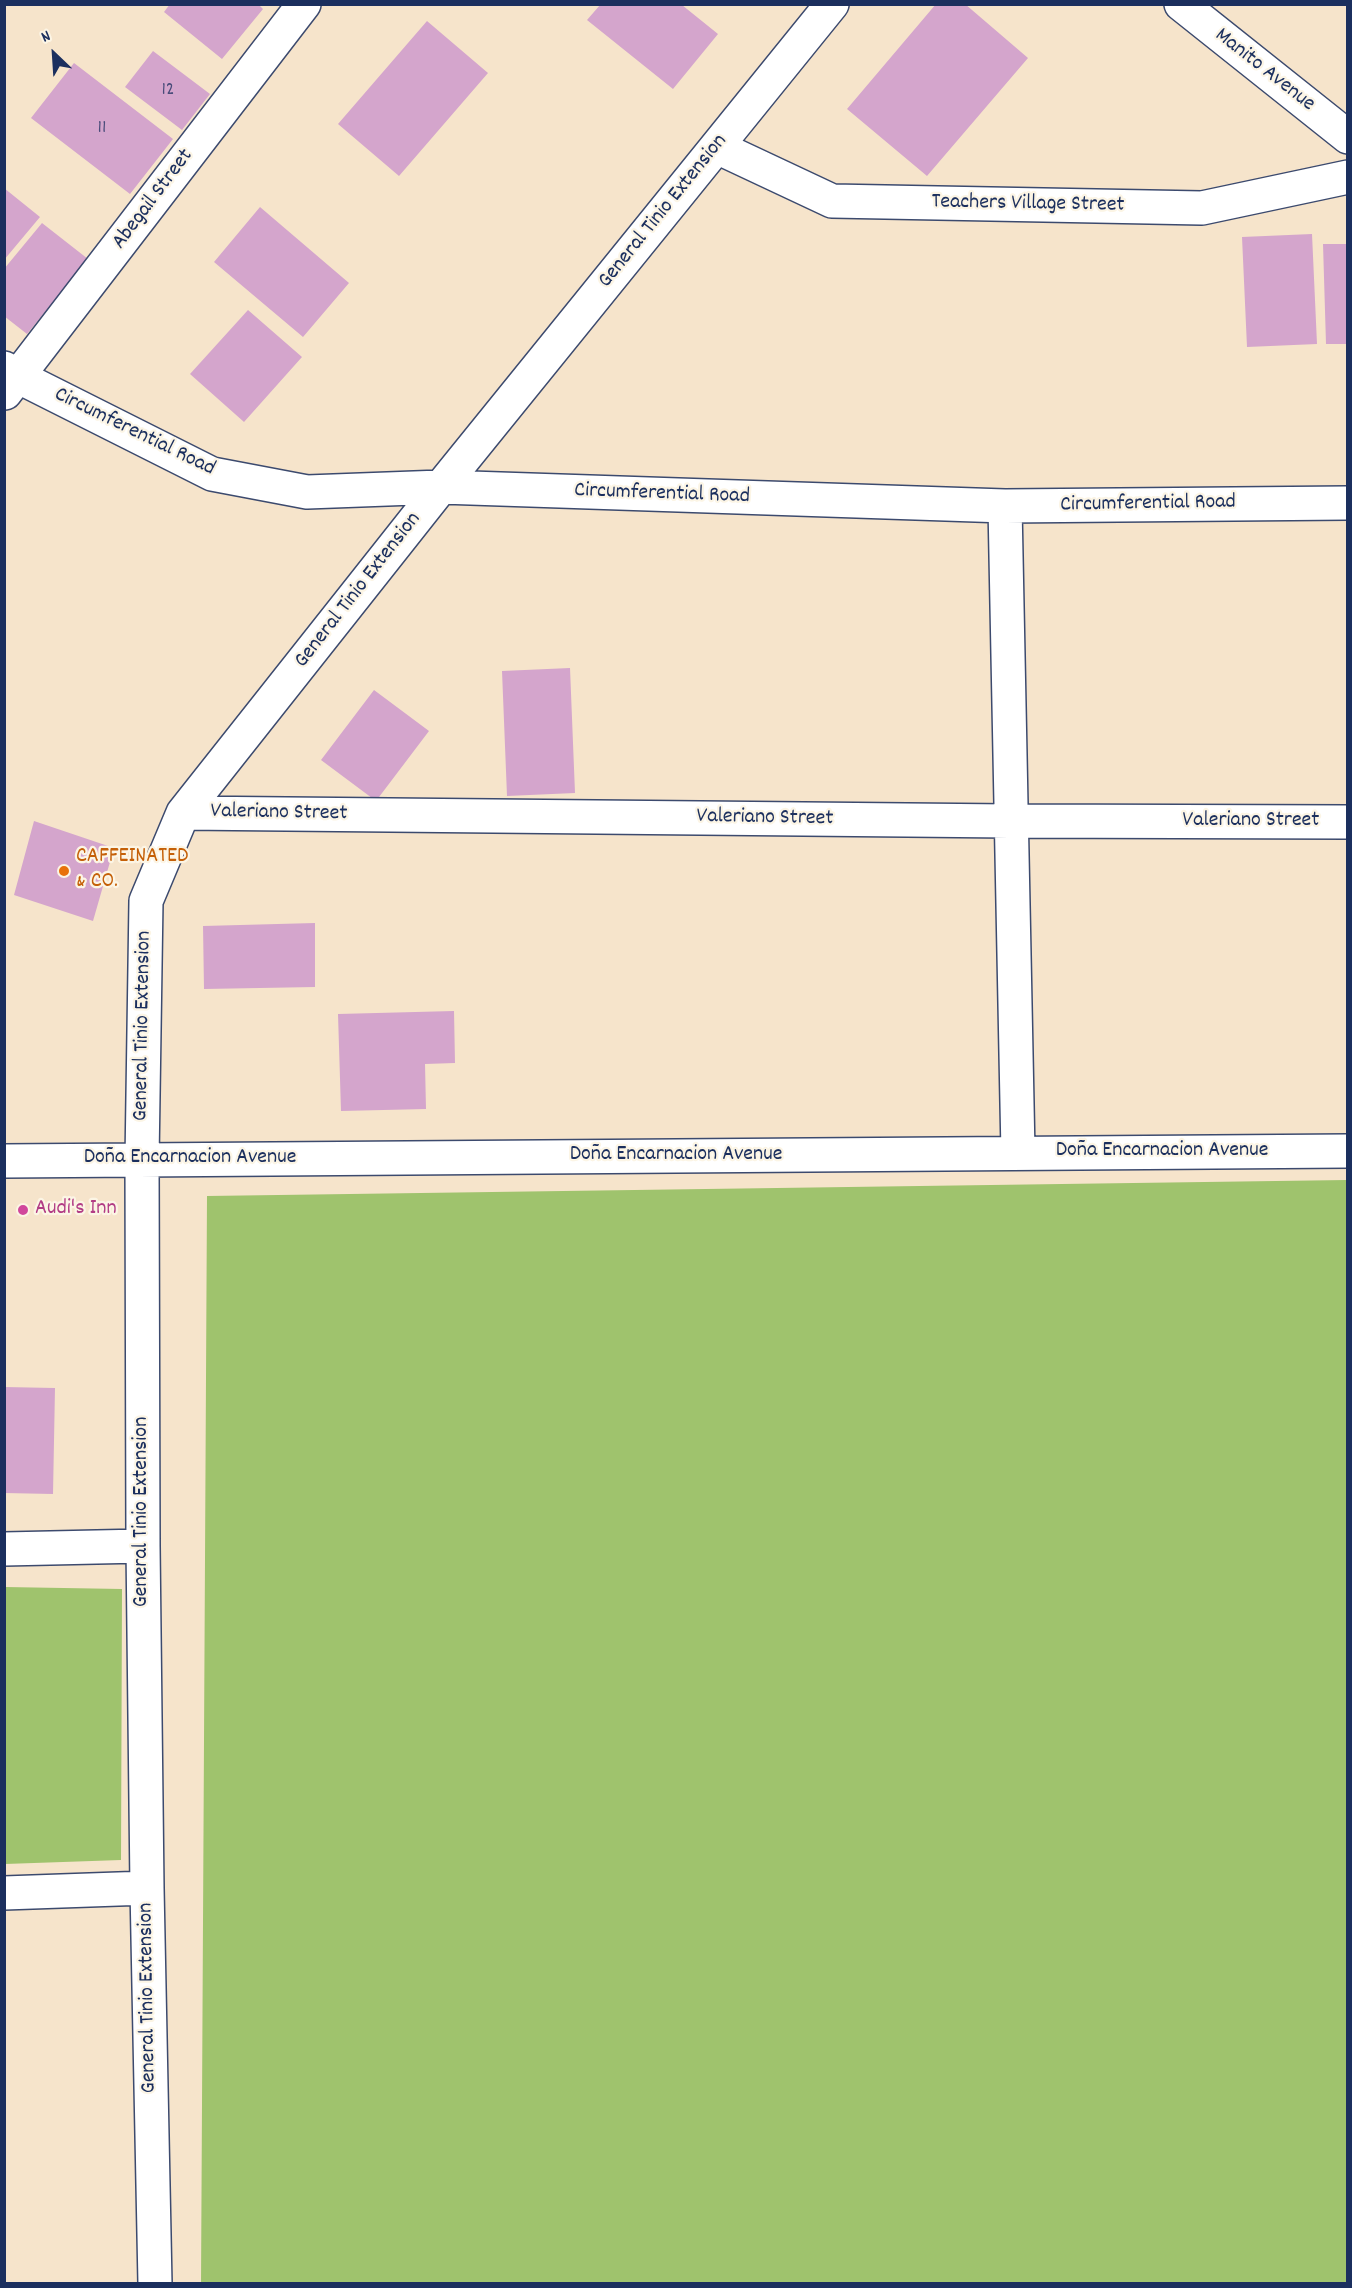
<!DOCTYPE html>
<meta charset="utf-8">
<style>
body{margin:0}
#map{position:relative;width:1352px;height:2288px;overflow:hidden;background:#f6e4cb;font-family:Dekko,sans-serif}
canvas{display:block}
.frame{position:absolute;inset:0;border:6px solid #1b2f5e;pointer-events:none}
.north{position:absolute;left:24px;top:24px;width:60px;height:60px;-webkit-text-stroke:4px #fcf5e5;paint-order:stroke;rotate:335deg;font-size:16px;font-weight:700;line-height:24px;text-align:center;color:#1b2f5e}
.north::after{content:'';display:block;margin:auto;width:21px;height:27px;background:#1b2f5e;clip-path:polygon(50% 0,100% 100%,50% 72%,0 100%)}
</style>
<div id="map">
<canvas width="1352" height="2288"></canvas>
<div class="frame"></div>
<div class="north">N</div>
</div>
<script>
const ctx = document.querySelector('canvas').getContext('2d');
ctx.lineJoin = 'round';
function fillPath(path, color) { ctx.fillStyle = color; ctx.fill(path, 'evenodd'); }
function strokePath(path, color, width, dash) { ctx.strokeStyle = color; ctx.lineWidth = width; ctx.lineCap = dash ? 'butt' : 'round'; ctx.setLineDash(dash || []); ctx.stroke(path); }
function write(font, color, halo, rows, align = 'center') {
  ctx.font = font + ' Dekko,sans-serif'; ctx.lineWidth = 4.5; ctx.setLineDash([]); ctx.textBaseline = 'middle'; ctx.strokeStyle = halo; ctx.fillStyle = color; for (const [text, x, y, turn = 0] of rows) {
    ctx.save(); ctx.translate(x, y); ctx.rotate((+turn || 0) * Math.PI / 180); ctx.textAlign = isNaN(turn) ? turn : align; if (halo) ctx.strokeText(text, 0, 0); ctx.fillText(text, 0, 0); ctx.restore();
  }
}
fillPath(new Path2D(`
 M1347,1180V2283H201L207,1196Z
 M5,1587L122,1589L121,1860L5,1864Z`), '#9fc36d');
fillPath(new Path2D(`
 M170,4H258L263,9L222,59L164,12Z
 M936,4H965L1028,58L927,176L847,109Z
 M600,5H682L718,34L673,89L587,20Z
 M427,21L488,73L399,176L338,124Z
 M153,51L210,94L182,130L125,87Z
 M74,63L173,139L130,194L31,118Z
 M4,188L40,217L4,260Z
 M260,207L349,283L303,337L214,262Z
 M42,223L88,259L27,334L4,316V269Z
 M1312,234L1317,344L1247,347L1242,237Z
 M1323,244H1348V344H1326Z
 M248,310L302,357L244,422L190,374Z
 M570,668L575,793L507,796L502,671Z
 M374,690L429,731L376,801L321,760Z
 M34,821L114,848L93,921L14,895Z
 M315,923V987L204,989L203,926Z
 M454,1011L455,1063L425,1064L426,1109L341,1111L338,1014Z
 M4,1387L55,1388L53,1494L4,1493Z`), '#d4a5cc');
const minor = new Path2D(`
 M1181,4L1348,137
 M717,147L832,201L1202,208L1348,177
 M4,368L19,377L212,474L307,492L441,487L1005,506L1348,503
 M5,393L304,4
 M1005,506L1018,1153
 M183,813L1010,821L1348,822
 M4,1161L1348,1151
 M4,1549L143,1546
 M4,1893L147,1888
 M155,2284L147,1888L143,1546L142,1160L146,901L183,813L441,487L832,4`);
strokePath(minor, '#3c4a6e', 36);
strokePath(minor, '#fff', 33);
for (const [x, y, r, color] of [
 [64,871,6,"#e8710a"],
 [23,1210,6,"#d1479c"]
]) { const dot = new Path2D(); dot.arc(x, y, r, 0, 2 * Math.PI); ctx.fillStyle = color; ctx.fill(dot); strokePath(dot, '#fcf5e5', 2); }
write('20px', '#494c7a', null, [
 ["12",168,91],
 ["11",102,129]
]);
write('22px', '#1b2f5e', '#fcf5e5', [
 ["Manito Avenue",1264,71,38],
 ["Abegail Street",154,200,-53],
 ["Teachers Village Street",1028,205,1],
 ["General Tinio Extension",664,212,-51],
 ["Circumferential Road",134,433,26],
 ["Circumferential Road",662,495,2],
 ["Circumferential Road",1148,505,-1],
 ["General Tinio Extension",359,591,-52],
 ["Valeriano Street",279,814,1],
 ["Valeriano Street",765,819,1],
 ["Valeriano Street",1251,822],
 ["General Tinio Extension",144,1026,-89],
 ["Doña Encarnacion Avenue",1162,1152],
 ["Doña Encarnacion Avenue",676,1156],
 ["Doña Encarnacion Avenue",190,1159],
 ["General Tinio Extension",143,1512,-90],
 ["General Tinio Extension",149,1998,-91]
]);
write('22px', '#c56008', '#fcf5e5', [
 ["CAFFEINATED",76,858],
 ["& CO.",76,883]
], 'left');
write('22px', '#b23c85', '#fcf5e5', [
 ["Audi's Inn",35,1210]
], 'left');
</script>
